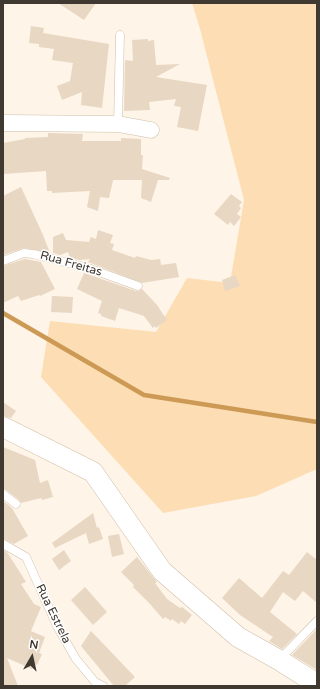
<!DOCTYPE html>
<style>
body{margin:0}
#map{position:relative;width:320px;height:689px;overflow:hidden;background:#fef4e7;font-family:"Varela Round",sans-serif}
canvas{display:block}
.frame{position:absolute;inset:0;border:4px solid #403931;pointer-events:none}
.north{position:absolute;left:12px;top:637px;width:40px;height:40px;-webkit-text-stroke:3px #fff;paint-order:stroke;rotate:9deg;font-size:11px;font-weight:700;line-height:16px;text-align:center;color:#403931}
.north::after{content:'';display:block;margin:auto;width:14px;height:18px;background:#403931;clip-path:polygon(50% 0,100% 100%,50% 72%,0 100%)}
</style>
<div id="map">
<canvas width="320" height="689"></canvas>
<div class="frame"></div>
<div class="north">N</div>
</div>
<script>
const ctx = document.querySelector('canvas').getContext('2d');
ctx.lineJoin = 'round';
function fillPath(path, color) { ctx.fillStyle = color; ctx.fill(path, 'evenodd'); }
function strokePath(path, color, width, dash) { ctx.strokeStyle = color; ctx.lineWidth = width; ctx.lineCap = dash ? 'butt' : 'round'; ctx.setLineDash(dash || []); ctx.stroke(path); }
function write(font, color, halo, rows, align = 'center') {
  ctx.font = font + ' "Varela Round",sans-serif'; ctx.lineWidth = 3; ctx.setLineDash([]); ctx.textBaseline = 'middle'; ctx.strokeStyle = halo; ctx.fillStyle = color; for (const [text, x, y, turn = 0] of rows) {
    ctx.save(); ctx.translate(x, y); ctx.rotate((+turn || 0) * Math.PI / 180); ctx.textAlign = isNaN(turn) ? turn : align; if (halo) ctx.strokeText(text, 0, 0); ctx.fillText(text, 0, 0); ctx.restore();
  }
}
fillPath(new Path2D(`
 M192,3H317V469L256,496L163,513L41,377L50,321L156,332L187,278L230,283L244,200L200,29Z`), '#fdddb4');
strokePath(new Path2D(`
 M3,313L144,395L317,422`), '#cd9a55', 4.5);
fillPath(new Path2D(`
 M58,3H96L84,20Z
 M31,26L44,28L43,33L109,44L102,108L81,105L82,92L62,100L57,86L70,81L73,63L52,60L54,49L39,47V44L29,43Z
 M148,39V41L154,40L156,65L180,64L156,77L207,85L198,131L177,127L181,107L174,106L176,99L149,102L150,110L124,111L125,60L133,61L132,40Z
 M48,133L83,134L82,141H121V138L141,139V155H143L142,169L170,178L169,180H158L151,202L141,198L142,180H113L109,198L100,197L98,211L87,207L90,191L52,193V191H47L46,171L3,174V143L25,139V138L48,137Z
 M21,187L43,235L50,253L24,248L3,255V196Z
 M231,194L242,202L239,206L241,208L237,214L241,217L234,226L230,222L228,225L214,214Z
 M98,230L113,235L110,243L114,244L112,250L135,258L136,256L151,260L160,259L161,265L176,263L179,277L142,283L88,262L90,259L80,260L70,258L68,252L60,255L53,253V237L63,233L66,240L89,242L91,237L96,239Z
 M25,259L41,262L55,289L40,296L39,295L21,301L18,296L3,303V266Z
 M84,273L136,291H139L142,289L157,305L167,320L156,328L155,326L153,328L144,316L119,308L115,321L101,316V314L98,313L102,301L77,289Z
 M235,275L240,286L225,291L222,280Z
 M52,296L73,297L72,313L51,312Z
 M3,402L16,411L11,418L3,416Z
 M3,447L35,460L40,483L48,480L53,497L42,500L41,498L21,503L19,500L6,490L3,489Z
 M3,501L12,508L28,536L14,544L3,539Z
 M93,513L97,528L99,527L103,539L89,544L86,533L55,548L52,543Z
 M119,534L124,554L112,557L108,536Z
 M3,550L7,552L26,582L21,584L34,604L41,607L31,631L45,637L39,653L42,654L37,665L34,664L32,669L7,658L18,686H3Z
 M64,550L71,561L59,570L52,559Z
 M307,552L317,560V603L303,591L295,601L283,592L270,612L297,634L282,649L269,641L273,637L240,615L222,598L239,578L262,598L283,571L289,575Z
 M137,557L157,582L155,583L167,599L180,608L182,607L192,615L185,624L181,621L179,624L172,619L171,621L165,617L163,619L150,604L133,587L134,585L121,572Z
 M85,587L107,612L93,625L71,600Z
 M317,629V670L292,655Z
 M91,631L135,677L125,686H114L81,646Z`), '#e8d7c2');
const service = new Path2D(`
 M118,124L120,35
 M3,261L24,253L33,254L88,268L138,286
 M3,494L16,504
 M3,544L26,557L57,626L76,659L95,682L103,686
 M279,660L317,621`);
const minor = new Path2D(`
 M3,123L118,124L151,130`);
const tertiary = new Path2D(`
 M3,427L93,472L162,571L238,637L279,660L317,684`);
strokePath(service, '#cebea9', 9);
strokePath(minor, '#cebea9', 17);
strokePath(tertiary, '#cebea9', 21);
strokePath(service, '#fff', 8);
strokePath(minor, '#fff', 16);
strokePath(tertiary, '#fff', 20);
write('12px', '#403931', '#fff', [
 ["Rua Freitas",71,264,16],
 ["Rua Estrela",53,614,64]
]);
</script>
